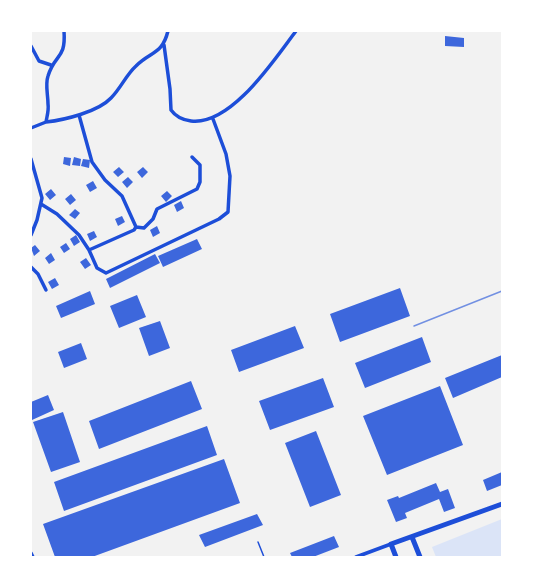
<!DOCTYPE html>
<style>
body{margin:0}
#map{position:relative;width:533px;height:588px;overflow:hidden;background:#f2f2f2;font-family:"Work Sans",sans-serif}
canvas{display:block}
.frame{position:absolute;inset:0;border:32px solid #fff;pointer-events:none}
</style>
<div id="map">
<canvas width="533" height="588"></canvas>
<div class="frame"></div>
</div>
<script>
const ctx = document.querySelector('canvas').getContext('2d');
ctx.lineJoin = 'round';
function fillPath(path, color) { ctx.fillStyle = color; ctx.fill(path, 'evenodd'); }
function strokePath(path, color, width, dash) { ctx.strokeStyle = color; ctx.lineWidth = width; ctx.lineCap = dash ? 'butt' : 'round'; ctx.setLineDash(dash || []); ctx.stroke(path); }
fillPath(new Path2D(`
 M502,519V557H436L432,547Z`), '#dbe4f7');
fillPath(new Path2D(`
 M445,36L464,38V47L445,46Z
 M64,157L71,158L70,166L63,164Z
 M74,157L81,159L80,166L72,165Z
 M83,159L90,160L89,168L81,166Z
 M119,167L124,172L118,177L113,172Z
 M143,167L148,172L142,178L137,172Z
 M128,177L133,182L127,188L122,182Z
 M93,181L97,188L90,192L86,185Z
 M51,189L56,195L50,200L45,194Z
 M167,191L172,196L166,202L161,196Z
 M71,194L76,200L70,205L65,199Z
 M181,201L184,208L177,212L174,205Z
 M75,209L80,213L75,219L69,215Z
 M122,216L125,222L118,226L115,219Z
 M157,226L160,233L153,237L150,230Z
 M94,231L97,237L90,241L87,234Z
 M76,235L80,242L74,246L70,239Z
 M197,239L202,249L163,267L158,256Z
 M66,243L70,249L64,253L60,247Z
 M35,245L40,251L34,256L31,248Z
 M51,253L55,260L49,264L45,258Z
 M155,254L160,263L110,288L106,279Z
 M86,258L91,265L85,269L80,262Z
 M55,278L59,285L52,289L48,282Z
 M400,288L410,316L340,342L330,314Z
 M90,291L95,304L61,318L56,306Z
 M137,295L146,317L119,328L110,306Z
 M160,321L170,348L149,356L139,328Z
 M295,326L304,348L239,372L231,350Z
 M422,337L431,362L365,388L355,363Z
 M81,343L87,359L64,368L58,352Z
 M502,355V377L453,398L445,378Z
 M323,378L334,407L270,430L259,401Z
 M191,381L202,409L99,449L89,421Z
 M440,386L463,445L387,475L363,416Z
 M48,395L54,410L32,420L31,402Z
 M63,412L80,462L51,472L33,422Z
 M207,426L217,455L64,511L54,482Z
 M316,431L341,495L310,507L285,443Z
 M224,459L240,503L92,557H55L43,524Z
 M502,472V485L487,491L483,480Z
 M436,483L440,492L448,489L455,508L444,512L439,499L405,513L407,518L396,522L387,500L398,496L399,498Z
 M257,514L263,525L205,547L199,535Z
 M334,536L339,547L313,557H292L290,553Z`), '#3d67dc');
strokePath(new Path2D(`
 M258,542L264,557`), '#1d4ed8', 1.5);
strokePath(new Path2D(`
 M164,45L170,89L171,110C176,117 183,120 191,121C231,126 274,60 296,31
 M31,46L39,61L51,65
 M79,115L92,162L105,180L122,196L136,227L144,228L153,219L157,209L197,189L200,182V165L192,157
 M46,122C64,120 98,112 111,98C121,88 126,75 136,66C151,51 162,55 168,31
 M31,128L46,122C47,116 49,110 48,104C48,94 45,85 48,76C55,53 66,60 64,31
 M31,159L42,198L37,220L31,235
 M41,204L57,214L79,235L89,250L97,268L106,273L219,219L228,212L230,176L226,154L213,119
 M89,250L134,230L136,227
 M31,267L38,274L46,290
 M31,553L33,557
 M356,557L391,544`), '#1d4ed8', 3.5);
strokePath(new Path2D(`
 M412,537L420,557
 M396,557L391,544L502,504`), '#1d4ed8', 5);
strokePath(new Path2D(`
 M414,326L502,291`), '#7290e2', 1.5);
</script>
